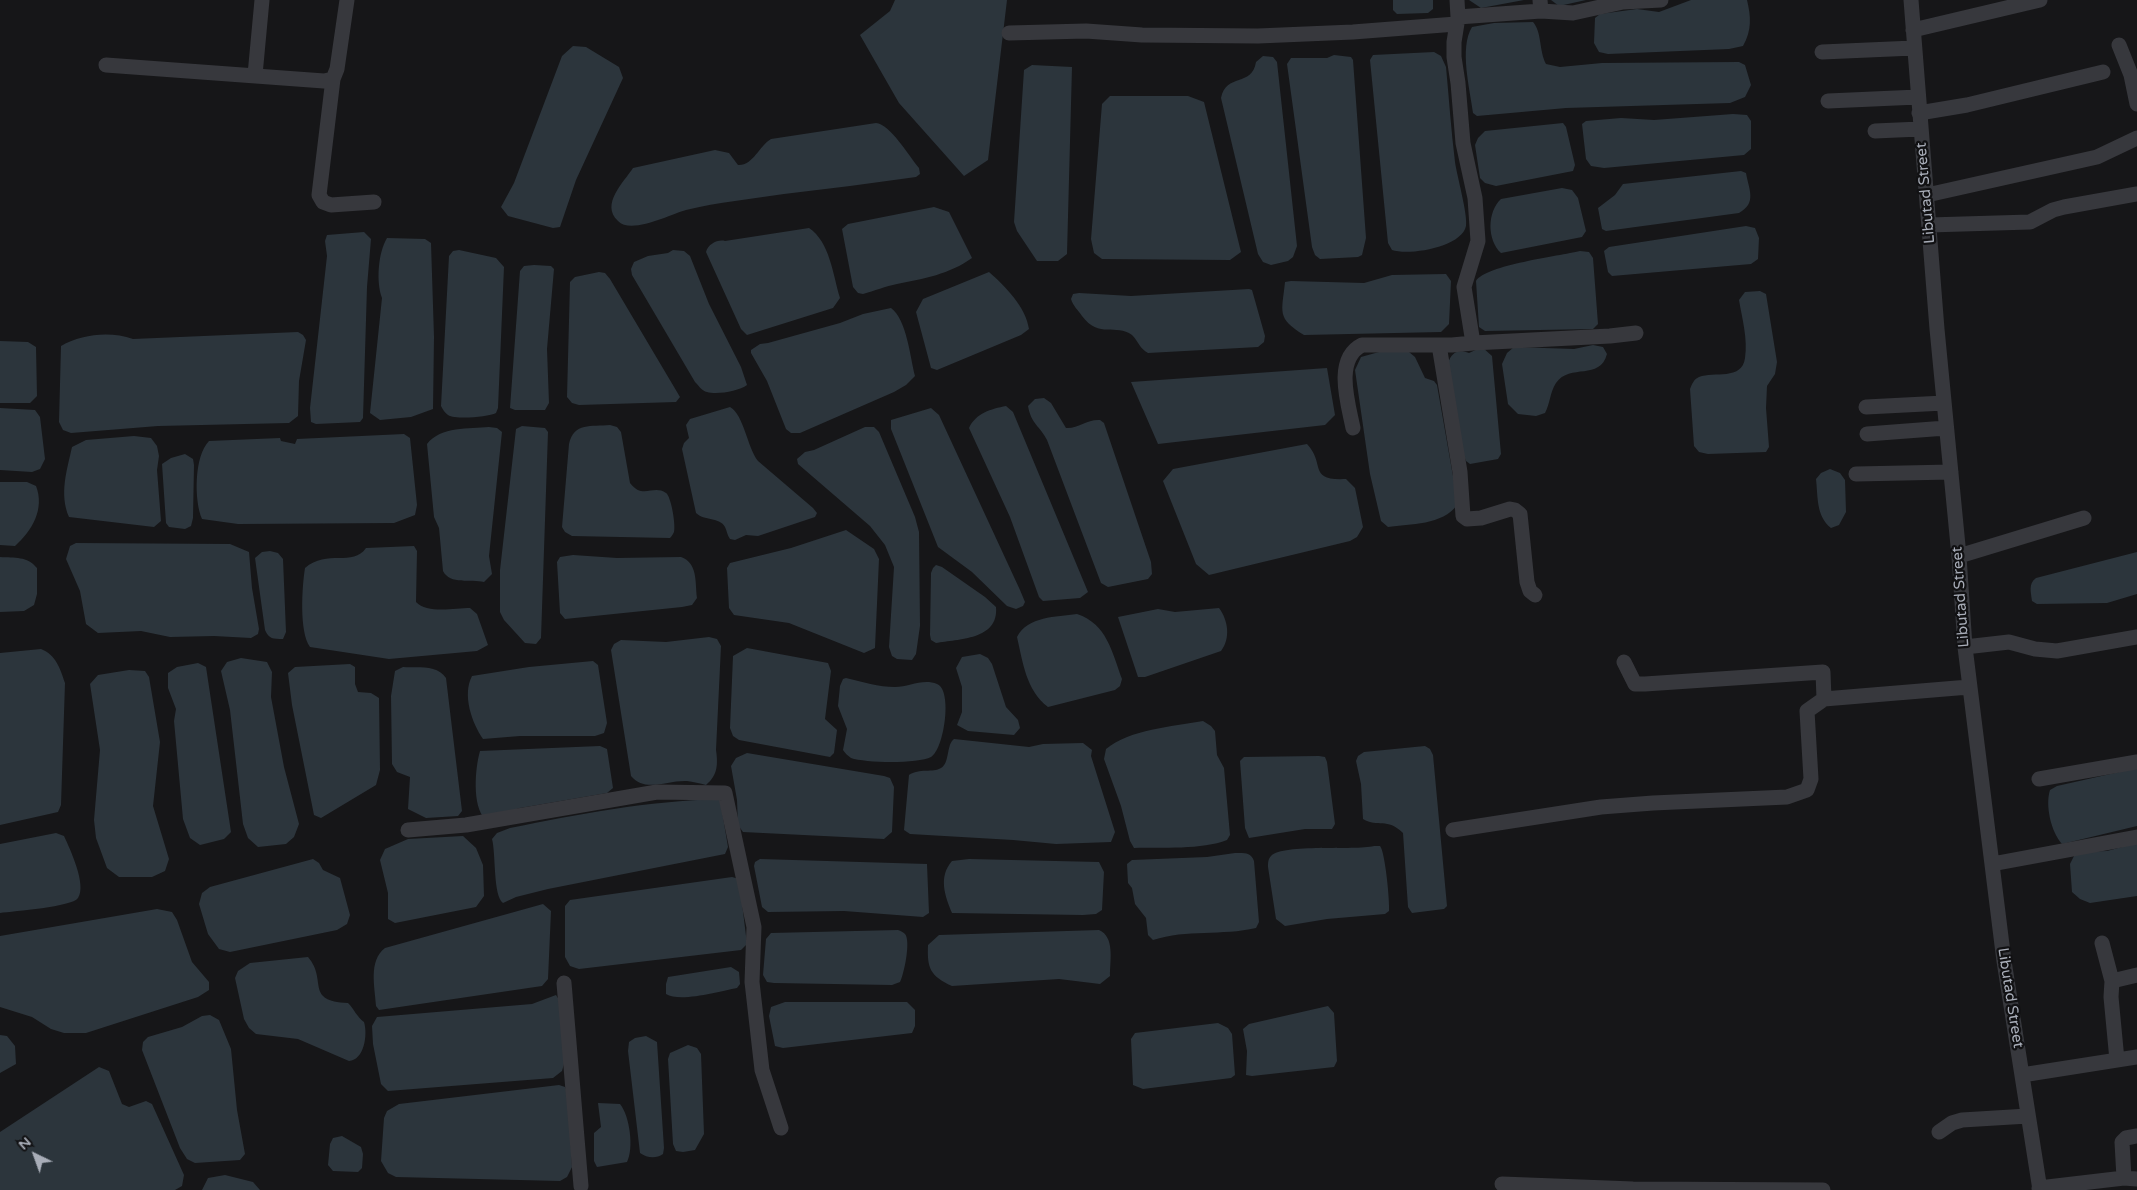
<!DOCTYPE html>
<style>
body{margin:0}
#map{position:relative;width:2137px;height:1190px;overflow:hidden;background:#161618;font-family:"Varela Round",sans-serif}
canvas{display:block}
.north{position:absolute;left:10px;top:1130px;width:50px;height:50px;-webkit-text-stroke:4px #111113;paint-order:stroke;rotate:318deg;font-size:14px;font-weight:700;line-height:20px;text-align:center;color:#a8adb8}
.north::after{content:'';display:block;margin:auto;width:18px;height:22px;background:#a8adb8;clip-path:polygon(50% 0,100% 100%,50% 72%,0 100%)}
</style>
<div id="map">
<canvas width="2137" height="1190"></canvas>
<div class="north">N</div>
</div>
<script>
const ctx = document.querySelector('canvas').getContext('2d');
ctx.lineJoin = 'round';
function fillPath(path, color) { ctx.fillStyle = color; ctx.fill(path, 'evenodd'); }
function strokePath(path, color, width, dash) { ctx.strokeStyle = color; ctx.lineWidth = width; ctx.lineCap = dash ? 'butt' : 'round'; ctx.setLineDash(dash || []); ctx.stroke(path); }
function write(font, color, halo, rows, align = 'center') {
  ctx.font = font + ' "Varela Round",sans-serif'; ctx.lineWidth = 4.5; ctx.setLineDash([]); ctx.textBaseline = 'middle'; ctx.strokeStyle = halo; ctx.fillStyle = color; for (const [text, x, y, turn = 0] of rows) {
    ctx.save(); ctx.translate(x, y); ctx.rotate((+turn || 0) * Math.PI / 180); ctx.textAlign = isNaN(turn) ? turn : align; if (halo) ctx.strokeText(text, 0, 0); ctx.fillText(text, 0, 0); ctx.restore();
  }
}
fillPath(new Path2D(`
 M895,0H1007L988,160L964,176L899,103L860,35L890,11Z
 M1393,0H1433V9L1428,13L1397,14L1393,10Z
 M1469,0H1524L1481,8Z
 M1551,0H1586L1559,6Z
 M1691,0H1747C1751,17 1752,30 1743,46L1729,49L1608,54L1599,52L1594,43L1595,18L1600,14L1637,9L1659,12Z
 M1533,22C1542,32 1539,51 1546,64L1560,67L1602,63L1739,62L1745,65L1751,85L1745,97L1730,103L1566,108L1477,116L1473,113C1470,89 1459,48 1472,27L1494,23Z
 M573,46L586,47L619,67L623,78L576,180L560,227L553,228L508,216L501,207L514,183L562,56Z
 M1434,52L1441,56L1446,67C1449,98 1451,130 1455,162C1457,176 1468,215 1466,226C1462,247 1409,256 1392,250L1388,243L1370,60L1373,55Z
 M1334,55L1351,57L1353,60L1366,238L1362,255L1358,257L1320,259L1315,255L1312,247L1287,64L1291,58H1327Z
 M1263,56L1273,57L1277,62L1297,246L1293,257L1288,261L1271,265L1263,262L1258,254L1221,98C1226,73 1252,87 1256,62Z
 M1032,65L1072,67L1067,254L1058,261H1037L1017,231L1014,222L1024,70Z
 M1110,96H1188L1204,102L1241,252L1230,260L1102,259L1094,253L1091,239L1102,104Z
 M1733,114L1747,115L1751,121V149L1744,155L1604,168L1591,166L1586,159L1582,124L1586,121L1621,118L1654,120Z
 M876,123C890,124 909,156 919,168L920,174L916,177C872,183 828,189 784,194C751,199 719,202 686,210C671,214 631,235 618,221C600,204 624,182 633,168L715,150L729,153L738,165C753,166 759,146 771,139Z
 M1563,123L1566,127L1575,165L1573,171L1496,186L1485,183L1480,178L1475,145L1478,138L1485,131Z
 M1741,171L1746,173C1749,190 1757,203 1739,213L1606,231L1602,229L1598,208L1615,195L1623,184Z
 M1562,188L1572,190L1578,198L1586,231L1582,237L1501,253C1487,240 1487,212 1501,199Z
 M934,207L949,212L972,258C950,274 923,279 897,284C886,286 874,291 863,294L858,293L853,287L842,229L848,224Z
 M1746,226L1755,228L1759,238L1758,259L1751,264L1612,276L1608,272L1604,251L1609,247Z
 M809,228C830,242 833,275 840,298L833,308L747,335L741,329L706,252C708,244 718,239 725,241Z
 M364,232L371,239L367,287L363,418L360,422L316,424L311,422L310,408L327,256L325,241L327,235Z
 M387,238L425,239L431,243L434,337L433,409L411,417L380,420L370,413L382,298C376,282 378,253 387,238Z
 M459,250L496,258L504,267L498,408L496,413C488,417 456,420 448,415C445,413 443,410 441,406L449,256L453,251Z
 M673,250L684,251L690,256L709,304L741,367L747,385C739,391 717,395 707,392C702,391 699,386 695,382L632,275L631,269L634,262L648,256L668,253Z
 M1580,251L1589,252L1593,258L1598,324L1593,329L1485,331L1479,327L1476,281C1486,265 1559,256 1580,251Z
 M534,265L551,266L554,269L547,349L549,403L545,410H515L510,408L520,271L524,266Z
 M599,272L605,273L610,279L680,397L676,402L579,405L572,403L567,397L570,282L575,277Z
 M989,272C1005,286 1026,307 1029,329L1021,335L937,370L931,368L916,312L923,299Z
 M1446,274L1451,281L1449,324L1441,332L1304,335C1276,318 1282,312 1285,282L1291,281L1364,283L1392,275Z
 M1249,289L1252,290L1265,336L1264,342L1258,347L1148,353C1140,349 1138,341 1132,335C1116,323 1099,339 1082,316C1078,310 1073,306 1071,299L1073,294L1079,293L1131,296Z
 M1760,291L1766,294L1777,362L1775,374L1767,386L1766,408L1769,447L1766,452L1708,454L1699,452L1694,446L1690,389C1692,384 1694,379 1699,377C1714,371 1742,381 1745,358C1748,339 1742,318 1739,300L1745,292Z
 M891,308C907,320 910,357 915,376L906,385L894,392L800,433H791L786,429L767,381L751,353V350L760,344L768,343L840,323L863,314Z
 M298,332L303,335L306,340L299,381L298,416L289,423L158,426L71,433L63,430L59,422L61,346C82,334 110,331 133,339Z
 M0,341L28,342L36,347L37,396L30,403H0Z
 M1593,345L1603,347L1607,354C1600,381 1570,363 1556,383C1550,392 1550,404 1545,413L1536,416L1518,414L1508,404L1502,364L1507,353L1514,347L1574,349Z
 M1482,347L1492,356L1501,454L1498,459L1470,464L1466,461L1464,456L1448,363C1452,352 1458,349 1469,353Z
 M1379,352H1409L1415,357L1425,378L1434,381L1437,385L1457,499V505C1443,525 1410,524 1388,527L1381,521L1370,474L1355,370L1361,357Z
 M1327,368L1335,415L1325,425L1158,444L1131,382Z
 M1044,398L1051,403L1066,428C1078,429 1087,419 1100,420L1104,423L1151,562L1152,574L1148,579L1108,587L1101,583L1047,440C1040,426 1031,424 1028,406L1035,399Z
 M1006,406L1013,412L1088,592L1080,598L1043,601L1039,597L1010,517L969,428C976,413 991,409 1006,406Z
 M730,407C744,415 747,447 758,461L813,508L817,513L815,517L758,536L746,535L735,540L730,539C727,535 727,531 725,527C720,517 704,521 696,513L682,449L684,443L689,438L686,425L690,419Z
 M0,408L35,410L40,417L45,459L40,469L32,472L0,470Z
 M931,408L939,415L1020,590L1025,602L1023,606L1016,609L1007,606L972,572L938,547L891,429V420Z
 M610,425L617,427L621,432L630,483C643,500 653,484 666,493C671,496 676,525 674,532C673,534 672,536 670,538L572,536L565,532L562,527L569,444C574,422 591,427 610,425Z
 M522,426L545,428L548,432L541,638L536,644L525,643L504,620L500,612V570L516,429Z
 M489,427L497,428L502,432L489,556L492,574L484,582C471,579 450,585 443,571L439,528L434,517L427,444C441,426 469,429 489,427Z
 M865,427H874L879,432L915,517L919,532L920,626L916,654L912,660L897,659L892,656L889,647L894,567L885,545L870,526L798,464L797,459L805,452L814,450Z
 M404,434L410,438L417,505L415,515L394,523L238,524L202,519C194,501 194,456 209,441L280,438L281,441L295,444L297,439Z
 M134,436L151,438L157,446L159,456L157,470L161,521L154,527L69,517C59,494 67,470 72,447L86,440Z
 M1307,444C1326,464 1307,481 1346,479L1355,488L1363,527L1357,537L1350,541L1209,575L1196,564L1163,481L1173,469Z
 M185,454L193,459L194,465L193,518L191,526L185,529L169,527L166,523L162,464L171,458Z
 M1830,469L1840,473L1845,480L1846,512L1839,525L1831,528C1816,516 1818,497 1816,479L1821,473Z
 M0,482H27L36,486C45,509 32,531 15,546L0,545Z
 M846,530L874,549L879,559L875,648L864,653L789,623L734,615L729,608L727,568L730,563L791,548Z
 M76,543L230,544L249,552L252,588L259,629L258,634L251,638L214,636L170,637L141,631L98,633L86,624L80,591L66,559L70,546Z
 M414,546L417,551L416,602C427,614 455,608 470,608L477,614L488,645L477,651L389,659L310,647C299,632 302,586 305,568C327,549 353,567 366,548Z
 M270,551L278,553L283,559L286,632L283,639C273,639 269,639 265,630L255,558L262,552Z
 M2137,552V594L2107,603L2037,604L2032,601C2031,592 2028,584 2036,578Z
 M573,555L617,558L681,557C698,563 695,582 697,598L692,605L682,607L565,619L560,613L557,562L560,557Z
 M0,557C15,558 27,556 37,568V594L34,605L24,611L0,612Z
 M936,565L942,567L985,597L996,607C999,640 958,639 936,643L931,640L930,635L931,573L933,568Z
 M1219,608C1228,620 1231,638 1221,651L1145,677H1138L1118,617L1158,609L1175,612Z
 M1077,614C1107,624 1112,652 1122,679L1120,686L1115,690L1048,707C1026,690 1023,663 1017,637C1028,616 1056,617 1077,614Z
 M709,637L717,639L721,646L716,750C718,764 718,775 706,785C700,783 693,782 687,781C667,780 645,793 631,776L611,650L614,644L621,640L666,642Z
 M747,648L828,663L831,671L825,719L837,730L834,753L830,757L739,740L733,736L730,728L733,656Z
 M41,649C56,655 60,668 65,683L61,805L58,812L0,825V653Z
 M980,654L988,658L992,664L1006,707L1018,720L1020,728L1014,735L968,731L957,725L962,712V687L956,668L962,657Z
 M241,658L267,662L272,672L271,697L284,767L299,824L294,837L286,844L258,847L248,838L243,824L230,710L221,671L227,662Z
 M593,661L598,665L607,723L604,733L595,736H520L483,739C472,723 462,695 472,676L529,667Z
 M198,663L206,667L231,832L224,839L200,845L190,838L183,819L174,721L176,709L168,688V673L177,667Z
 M350,664L355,667V684L358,692L371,693L379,698L380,770L376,785L321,818L314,815L292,705L288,673L295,667Z
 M403,667C418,668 437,664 446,678L462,811L458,816L426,818L408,809L410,777L397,772L392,764L391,696L395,671Z
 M129,670L145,671L149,677L160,742L153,806L169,859L165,871L152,877H119L107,868L96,838L94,820L100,750L90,684L98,675Z
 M846,678C862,682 879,687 895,687C909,687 923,678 937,684C953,690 944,750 931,757C918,764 865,763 851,758C848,756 845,753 843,750L847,729L838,706L840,686L843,679Z
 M1203,721L1211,726L1215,731L1217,755L1224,768L1230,835L1227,840C1202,850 1162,847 1134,848L1130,841L1121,806L1104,759L1106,749C1131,729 1171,727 1203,721Z
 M954,739L1029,747L1043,744L1083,743L1092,750L1091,756L1115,832L1111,842L1056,844L1013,840L910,834L904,830L909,775C919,768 933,773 941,768C950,763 946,745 954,739Z
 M600,746L607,749L613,788L607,793L520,808L485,819C472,806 475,768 480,751Z
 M1425,746L1430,749L1433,755L1447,906L1444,909L1412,913L1408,907L1403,833C1387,817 1378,828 1363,819L1361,784L1356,761L1358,756L1364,752Z
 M747,753L884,776L890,778L894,787L892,832L884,839L743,832L738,825L737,800L731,766L736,758Z
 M1319,756L1325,757L1327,762L1335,824L1332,829H1305L1249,838L1245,828L1240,761L1244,757Z
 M2137,768V826L2062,844C2051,832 2045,805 2050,790L2057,786Z
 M720,799L728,847L725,854L548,889L516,897L503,903C493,896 496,854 492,839L497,833L510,828C580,814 647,801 720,799Z
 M56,833L64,836C70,849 87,885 78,898C72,907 14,911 0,913V844Z
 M463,836L476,848L483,865L484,896L476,907L395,923L388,919V893L380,860L385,849L408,839Z
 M2137,843V896L2090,903L2080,899L2072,892L2070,864L2074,856L2080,852L2107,851Z
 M1374,846H1380C1385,851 1390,902 1389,911L1385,914L1327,919L1285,926L1276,919L1268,867C1268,863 1268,859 1271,856C1284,843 1354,851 1374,846Z
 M1235,853C1244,853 1251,852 1254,861L1259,922L1256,928C1222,936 1187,929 1153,940L1148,935L1146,918L1135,904L1132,888L1128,883L1127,864L1132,860L1207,857Z
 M313,859L319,863L323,870L340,878L350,915L347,924L337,930L230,952L219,949L208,934L199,904L202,893L210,887Z
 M760,859L927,864L929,913L923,917L844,911L768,912L762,907L754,866L755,862Z
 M969,859L1099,862L1104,872L1102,910L1096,914L1083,915L952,913C945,896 938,877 952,861Z
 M732,877L739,879L747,944L741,950L579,969L570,966L565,957V906L570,900Z
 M543,904L551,911L548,979L542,986L379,1010L376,1006C375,987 368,961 385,948Z
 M157,909L172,912L177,920L192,962L209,982V990L198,997L86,1033H64L51,1029L32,1017L0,1007V936Z
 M898,930C901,931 903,932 905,934C911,941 904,974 900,982L892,985L774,983L767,982L763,975L766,939L771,933Z
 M1099,930C1115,937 1110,960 1110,976L1100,984L1059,979L952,986C930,976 927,968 928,945L939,935Z
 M308,957C328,980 304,1001 348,1003C354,1009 357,1017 364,1022C368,1035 364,1060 349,1061L298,1039L256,1034L249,1028L244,1019L235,978L238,971L250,963Z
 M731,967L739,972L740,984L737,988C720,991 680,1003 666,994V984L668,977Z
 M556,995L561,1003L565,1060L562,1071L553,1078L388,1091L381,1084L373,1044L372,1026L377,1017L532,1004Z
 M785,1002H907L915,1010V1026L912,1033L783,1048L775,1046L769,1016L771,1007Z
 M1328,1006L1334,1013L1337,1061L1334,1067L1252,1076L1246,1075L1247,1051L1243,1029L1249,1024Z
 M210,1015L219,1020L231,1049L237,1110L245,1154L240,1160L195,1163L187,1159L180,1148L142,1050L143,1042L148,1037L182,1027L202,1016Z
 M1218,1023L1228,1028L1232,1034L1235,1075L1231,1078L1143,1089L1133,1085L1131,1039L1135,1033Z
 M0,1035L7,1036L15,1046L16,1064L0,1073Z
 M646,1036L657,1042L664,1148L663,1154C656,1159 647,1158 640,1153L628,1051L629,1042L635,1038Z
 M688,1045L697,1048L701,1054L704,1134L695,1150L683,1152L676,1151L673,1144L668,1059L670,1053Z
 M99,1067L109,1071L122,1104L129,1107L146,1101L152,1104L184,1175L182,1186L175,1190H0V1132Z
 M559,1085L565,1087L568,1093L572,1167L567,1177L560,1181L396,1177L388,1173L381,1161L384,1118L387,1111L399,1104Z
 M598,1103L620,1104C630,1116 634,1149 627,1162L597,1167L594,1161V1133L601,1127Z
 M342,1136L361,1147L363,1154L362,1168L358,1172L333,1171L328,1165L330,1144L333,1138Z
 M225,1175L253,1182L260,1190H202L208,1178Z`), '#2c353c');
strokePath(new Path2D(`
 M1911,0L1937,329L1959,556L1965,647L2004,961L2040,1190
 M1541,11L1573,13L1623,2L1661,0
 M1458,17L1541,11L1540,0
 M1913,30L2040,0
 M1009,33L1086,31L1142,35L1258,36L1353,32L1456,24
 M2119,45L2131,75L2137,104
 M1822,52L1914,48
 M106,65L324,81L333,79L337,69L347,0
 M255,75L262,0
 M333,79L319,195L323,202L331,205L374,202
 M1828,101L1918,97
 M1919,113L1967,105L2103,72
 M1875,131L1920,129
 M1927,195L2097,157L2137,138
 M1929,225L2030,222L2053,210L2064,207L2137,194
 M1473,343L1610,336L1636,333
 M1439,345L1460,472L1463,516L1467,519L1481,518L1510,509L1515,510L1520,514L1527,582L1530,591L1535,595
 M1866,407L1944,403
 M1353,428C1348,403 1334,359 1362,345H1452L1473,343L1464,287L1478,241L1475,198L1463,143L1458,83L1454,57V42L1458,17L1457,0
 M1867,434L1946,428
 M1856,474L1951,472
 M1959,556L2084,518
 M1965,647L2009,642L2035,649L2057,651L2137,637
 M1824,699L1969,687
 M2039,779L2137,762
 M408,830L466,825L657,792L725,793L754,927L752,982L762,1070L781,1128
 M1453,830L1601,807L1653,803L1787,797L1807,790L1811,779L1807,711L1824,699L1823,672L1645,684H1635L1624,662
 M1992,864L2137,837
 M2102,943L2112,981
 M564,983L581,1186
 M2117,1060L2111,997L2112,981L2137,975
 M2022,1075L2137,1057
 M1939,1132L1952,1123L1962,1120L2028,1116
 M2124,1178L2122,1142L2126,1138L2137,1136
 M1502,1184L1633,1189L1823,1190
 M2039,1188L2124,1178L2137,1179`), '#37383d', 15);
write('15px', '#a8adb8', '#111113', [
 ["Libutad Street",1926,193,-95],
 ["Libutad Street",1961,597,-94],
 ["Libutad Street",2010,998,81]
]);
</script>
